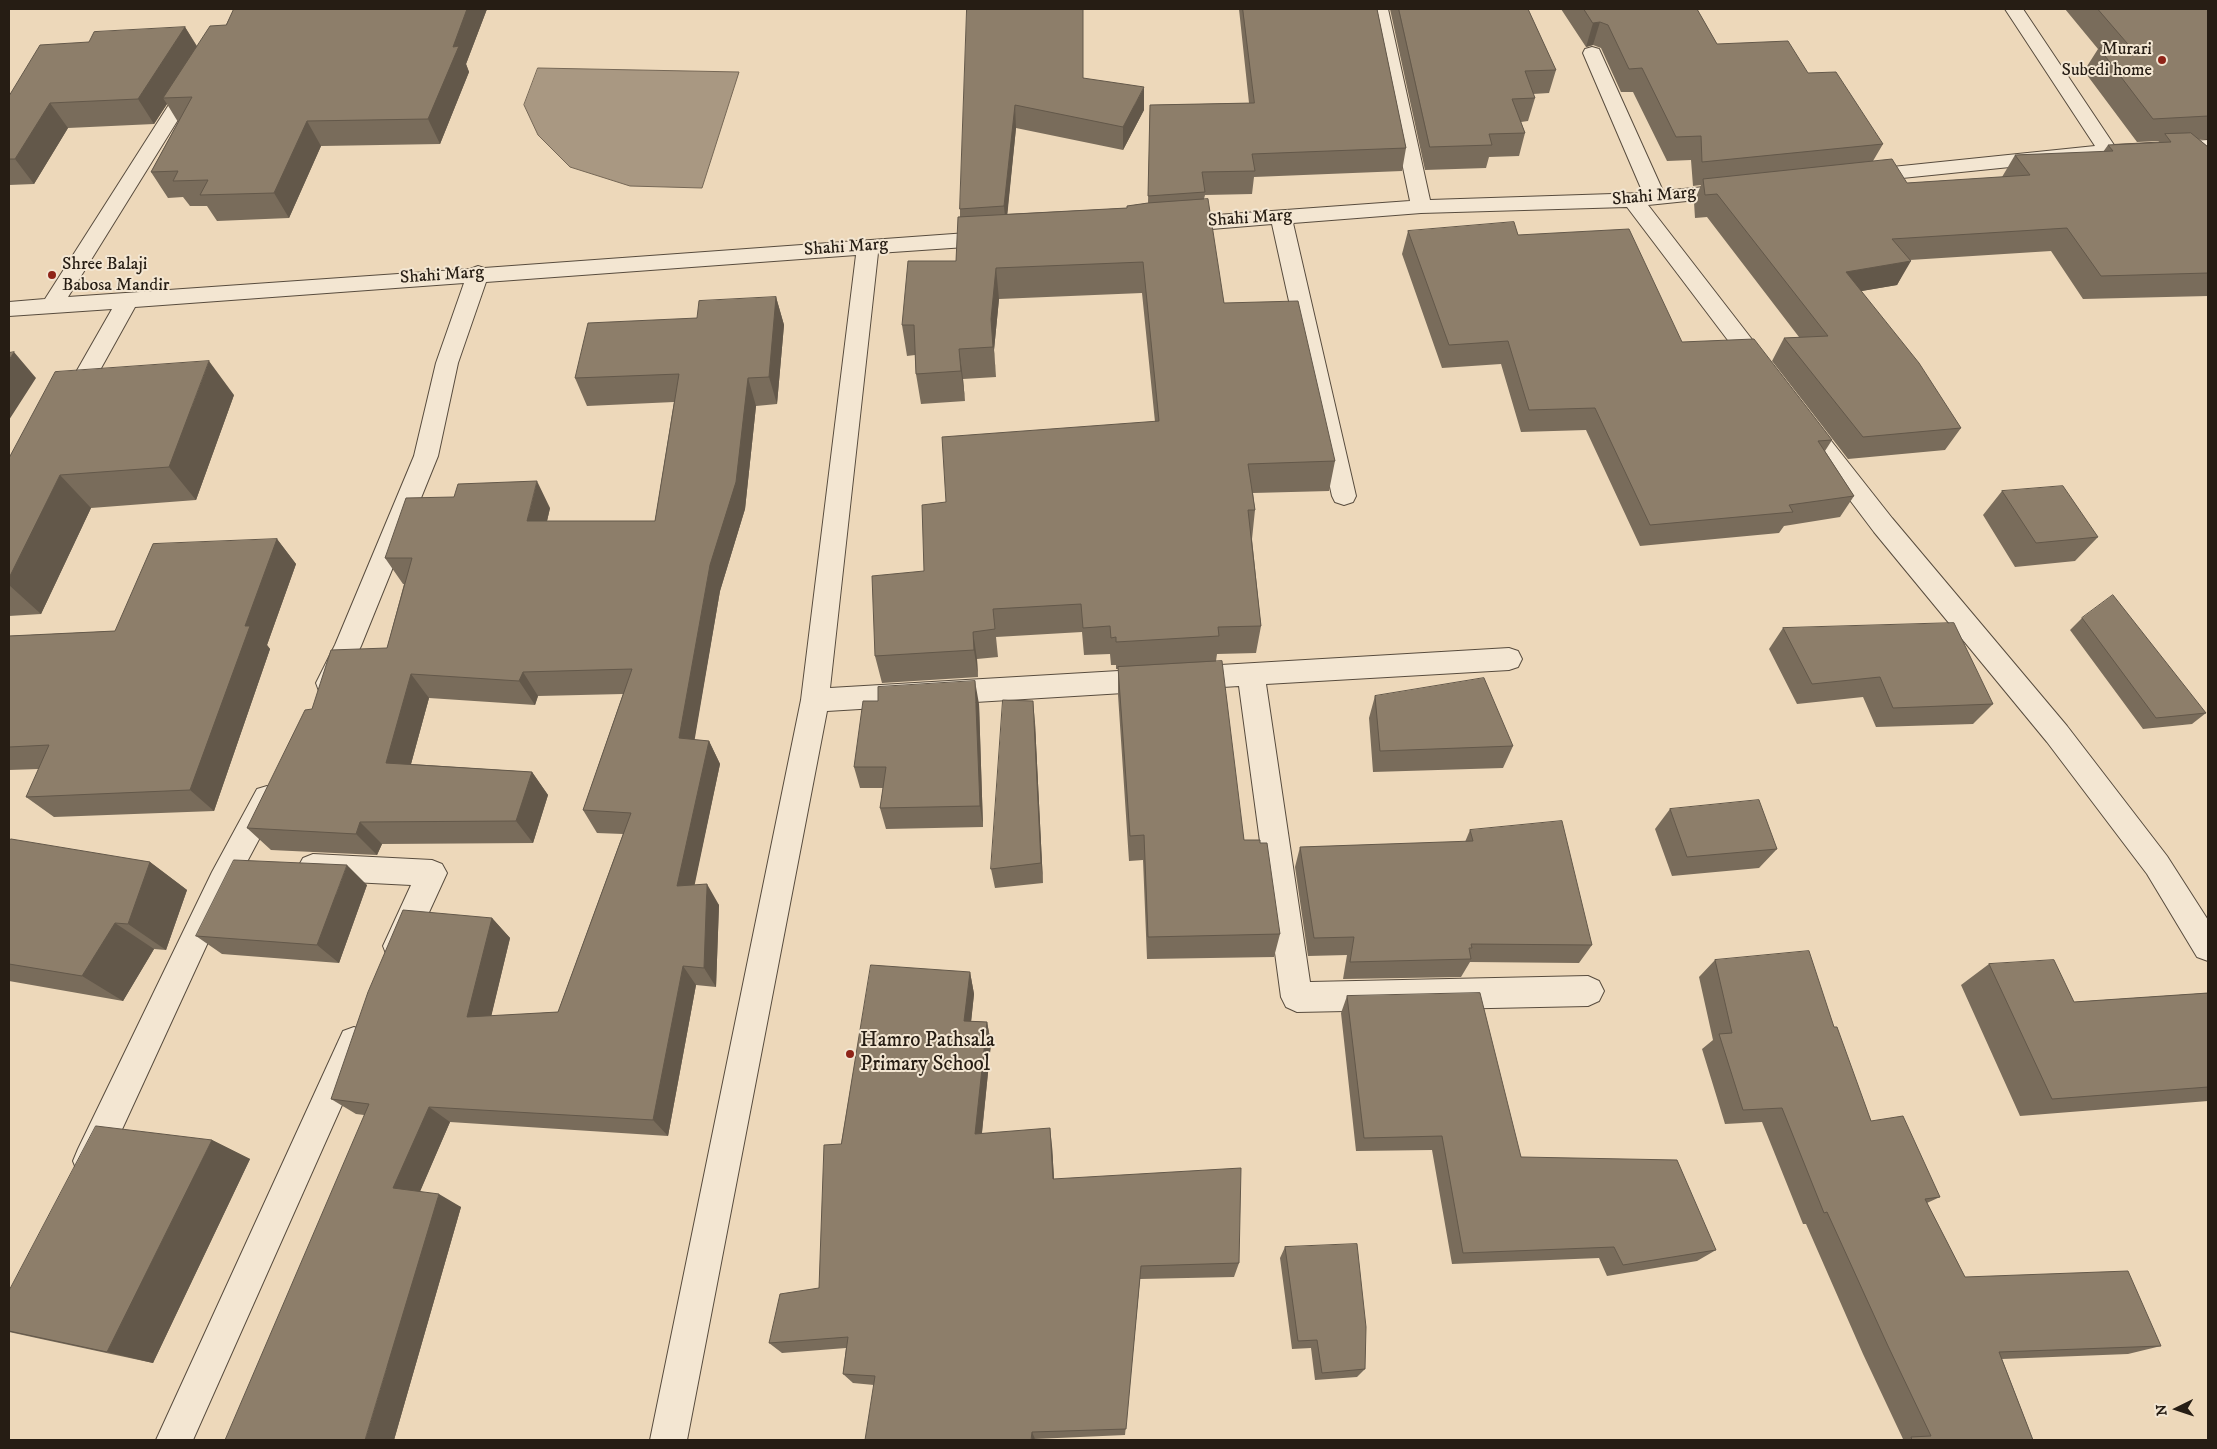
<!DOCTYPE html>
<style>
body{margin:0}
#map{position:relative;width:2217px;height:1449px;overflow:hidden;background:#edd8ba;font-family:"IM FELL DW Pica",serif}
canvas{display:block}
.frame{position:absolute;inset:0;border:10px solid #261d14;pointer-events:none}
.north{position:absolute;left:2152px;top:1384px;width:50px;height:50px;-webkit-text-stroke:4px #f3e6d2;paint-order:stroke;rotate:266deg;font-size:14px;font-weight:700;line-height:20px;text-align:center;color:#261d14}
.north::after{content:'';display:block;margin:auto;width:18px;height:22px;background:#261d14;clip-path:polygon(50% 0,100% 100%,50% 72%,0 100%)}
</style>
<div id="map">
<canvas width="2217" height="1449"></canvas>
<div class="frame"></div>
<div class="north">N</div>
</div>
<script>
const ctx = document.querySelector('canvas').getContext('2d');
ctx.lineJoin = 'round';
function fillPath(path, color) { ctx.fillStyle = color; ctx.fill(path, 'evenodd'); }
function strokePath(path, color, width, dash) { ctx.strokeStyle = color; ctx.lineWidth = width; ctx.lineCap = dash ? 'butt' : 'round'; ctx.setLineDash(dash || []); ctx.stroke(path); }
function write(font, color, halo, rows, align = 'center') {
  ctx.font = font + ' "IM FELL DW Pica",serif'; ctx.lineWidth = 4; ctx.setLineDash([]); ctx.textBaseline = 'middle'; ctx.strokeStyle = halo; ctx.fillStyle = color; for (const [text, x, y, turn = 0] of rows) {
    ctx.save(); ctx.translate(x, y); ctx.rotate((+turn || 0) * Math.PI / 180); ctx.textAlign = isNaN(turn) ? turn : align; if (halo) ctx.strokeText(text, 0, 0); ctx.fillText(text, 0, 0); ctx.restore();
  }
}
const water = new Path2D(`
 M538,68L739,72L702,188L630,186L570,167L538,135L524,105Z`);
fillPath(water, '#a99882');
strokePath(water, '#756756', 1);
const minor = new Path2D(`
 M1370,9H1388L1430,200L1643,193L1583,53L1585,49L1592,47L1599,49L1663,191L1735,184L1742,186L1745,190L1742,194L1735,196L1648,205L1771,364L1774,370L1771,376L1763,378L1755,376L1627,207L1421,213L1293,223L1356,496L1353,502L1344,505L1335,502L1332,496L1272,224L1175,232L1168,230L1165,225L1168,220L1175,218L1410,201Z
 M2005,9H2023L2114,145L2208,140V152L2108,157L1863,182L1856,180L1853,176L1856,172L1863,170L2095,146Z
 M193,75L200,77L202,81L68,297L470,269L478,266L484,268L995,231L1002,233L1006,238L1002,243L995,245L878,253L830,688L1509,648L1518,651L1522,659L1518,667L1509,670L1266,684L1310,982L1588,976L1599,981L1604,991L1599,1001L1588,1006L1297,1012L1286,1007L1281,997L1239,686L827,711L687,1440H650L801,700L856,255L486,282L458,363L438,456L361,646L339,691L329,694L319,691L316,683L335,645L414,456L436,363L464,283L135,307L79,408L71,410L63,408L59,402L112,309L9,316V302L45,299L184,81L186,77Z
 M1802,412L1810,414L1892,518L2067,726L2167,856L2208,920V961L2197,957L2147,874L2047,742L1874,532L1794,426L1790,420L1794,414Z
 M267,786L277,789L281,798L232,890L102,1173L90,1178L78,1173L73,1161L78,1149L212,872L257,789Z
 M313,854L432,860L442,864L447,873L409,956L398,960L387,956L383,946L411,885L313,880L303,876L298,867L303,858Z
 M354,1027L365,1031L370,1042L193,1440H156L343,1031Z`);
strokePath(minor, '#584c3e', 2);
fillPath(minor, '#f3e6d2');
fillPath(new Path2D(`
 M234,9H487L466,64L469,72L440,144L321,146L289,218L217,221L207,206H190L183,197L168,198L151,172L178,122L167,104L154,124L68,128L34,184L9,185V96L89,42L185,27L197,46L226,25Z
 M967,9H1083V78L1144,110L1123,150L1016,128L1007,214L1127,208V206L1148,203L1150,105L1249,103L1239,9H1377L1406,148L1402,171L1254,177L1252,194L1205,195L1204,199L1224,303L1335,461L1329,491L1253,493L1255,510L1252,539L1261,626L1256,653L1217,654L1216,661L1244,840L1280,934L1274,957L1147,959L1143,860L1129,861L1118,695V669H1116V665H1111L1110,654L1084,655L1082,632L996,637L998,657L977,659L978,677L882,683L875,656L924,571L946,502L1155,422L1142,293L999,299L994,350L996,377L963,379L965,401L921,404L916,374L915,355L907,356L902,325L956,261L960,216V209Z
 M1390,9H1528L1556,70L1549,93L1533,94L1535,98L1528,121L1521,122L1525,133L1519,156L1489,157L1486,168L1425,170Z
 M1561,9H1697L1717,44L1808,73L1883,144L1873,161L1907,183L2002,177L2015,155L2103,152L2108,145L2158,143L2159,141L2137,142L2084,71L2098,49L2065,9H2208V139H2199L2207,146L2208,145V296L2083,299L2051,251L1910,260L1897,285L1861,291L1961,428L1945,450L1848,459L1772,361L1784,338L1799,337L1707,217L1695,218L1694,202L1701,185L1693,186L1691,160L1667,161L1633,92H1621L1601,48L1593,45L1586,47Z
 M1408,231L1518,235L1832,440L1825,451L1854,496L1840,517L1784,526L1779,533L1640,546L1586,430L1521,432L1501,364L1442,368L1402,254Z
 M776,297L784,325L777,404L756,406L745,509L720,591L694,740L709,741L720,764L694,885L719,905L716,987L696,985L668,1136L450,1122L420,1191L461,1207L394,1440L364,1115L356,1114L331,1099L492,918L510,938L491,1016L558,1012L623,834L597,833L583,810L623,694L538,696L535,705L429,698L411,764L532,772L548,795L533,843L382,844L377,855L271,850L247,828L312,709L387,648L404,584H403L385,558L550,508L547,521H655L674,402L587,406L575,378L697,318Z
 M234,395L196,500L91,508L41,614L9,616V458Z
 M2002,491L2098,537L2075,561L2015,567L1983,515Z
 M277,539L296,564L267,645L270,649L214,811L54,817L26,797L39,769L9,770V636L115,631Z
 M2082,618L2206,713L2192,724L2143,729L2070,630Z
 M1783,628L1993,704L1973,724L1876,727L1863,697L1797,704L1769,649Z
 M1375,696L1513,746L1503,768L1373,772L1369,718Z
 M979,704L983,827L886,829L880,808L883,788H860L854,767Z
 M1035,723L1043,883L995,888L991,869Z
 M1670,809L1777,849L1759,868L1672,876L1655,829Z
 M1470,830L1592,945L1579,963L1470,962L1461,977L1343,979L1347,955L1308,956L1295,867L1300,847L1465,842Z
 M9,842L150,862L187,890L166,950L154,949L123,1001L9,981Z
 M367,885L339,963L222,954L196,936Z
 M1715,960L1834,1027L1871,1121L1940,1197L1927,1203L1965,1277L2161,1346L2128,1354L2002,1359L2033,1440H1895L1903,1439L1863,1354L1806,1224H1803L1762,1122L1725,1124L1702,1049L1713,1040L1699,977Z
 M1989,964L2074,1002L2208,993V1101L2020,1116L1961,985Z
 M970,972L974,994L971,1021L987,1022L991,1043L982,1133L1052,1146L1054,1179L1239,1263L1234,1277L1140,1279L1125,1435L1035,1439L874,1385L853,1383L843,1374L846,1348L782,1353L769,1343L819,1288L841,1144Z
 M1347,996L1521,1157L1716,1250L1697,1261L1607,1276L1599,1258L1452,1264L1432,1150L1356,1151L1341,1013Z
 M212,1140L250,1159L153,1363L41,1339L9,1332V1291Z
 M1285,1247L1365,1369L1357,1377L1315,1380L1311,1348L1292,1349L1280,1258Z`), '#796c5b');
fillPath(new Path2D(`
 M467,9H487L466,64L469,72L440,144L428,119L453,47Z
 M1600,22L1593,45L1586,47L1593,23Z
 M185,27L200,52L163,98L167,104L154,124L138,99Z
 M1144,87V110L1123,150V127Z
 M50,103L68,128L34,184L15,159Z
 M1015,105L1016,128L1006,228L1004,206Z
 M307,121L321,146L289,218L274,193Z
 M1911,261L1897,285L1833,296L1846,272Z
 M996,268L999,299L994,350L996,377L991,319Z
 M776,297L784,325L777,404L769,377Z
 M959,349L963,379L965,401L961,371Z
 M14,352L36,378L9,420V360Z
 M209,361L234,395L196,500L169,467Z
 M748,378L756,406L745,509L720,591L691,761L679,738L710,565Z
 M60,475L91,508L41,614L9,585V578Z
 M537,481L550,508L541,547L527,521Z
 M277,539L296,564L267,645L270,649L214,811L190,790L245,626Z
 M973,632L977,659L978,677L974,650Z
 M523,672L538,696L535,705L519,681Z
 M411,674L429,698L405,786L386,763Z
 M975,681L979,704L983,827L980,806Z
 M1033,701L1035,723L1043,883L1041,863Z
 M709,741L720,764L690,907L677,886Z
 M532,772L548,795L533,843L516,821Z
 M360,822L382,844L377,855L356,834Z
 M150,862L187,890L166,950L128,924Z
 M347,865L367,885L339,963L317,945Z
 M707,884L719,905L716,987L704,968Z
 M492,918L510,938L487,1034L467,1017Z
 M115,923L154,949L123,1001L82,976Z
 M683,966L696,985L668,1136L653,1120Z
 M970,972L974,994L969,1042L964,1021Z
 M987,1022L991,1043L980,1151L975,1134Z
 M429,1107L450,1122L416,1201L393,1188Z
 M1050,1128L1052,1146L1055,1195L1053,1179Z
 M212,1140L250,1159L153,1363L107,1352Z
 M439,1194L461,1207L394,1440H365Z
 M1032,1432L1035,1439V1440H1031Z`), '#63584a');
const building = new Path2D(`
 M234,9H467L453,47L459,46L428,119L307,121L274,193L200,195L208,180L173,181L178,171L151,172L192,97L163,98L210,26L226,25Z
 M967,9H1083V78L1144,87L1123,127L1015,105L1004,206L960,209Z
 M1243,9H1377L1406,148L1252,154L1255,171L1202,172L1205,192L1148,196L1150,105L1254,103Z
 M1399,9H1528L1556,70L1525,71L1535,98L1512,99L1525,133L1489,134L1492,145L1430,147Z
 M1584,9H1697L1717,44L1788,41L1808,73L1836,72L1883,144L1702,162L1701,136L1676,137L1642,68L1629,69L1608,25L1600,22L1593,23Z
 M2098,9H2208V116L2153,119L2099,48L2130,47Z
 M185,27L138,99L50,103L15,159H9V96L40,45L89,42L94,32Z
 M2191,133L2208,147V273L2101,276L2067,228L1892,239L1911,261L1846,272L1919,363L1961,428L1863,437L1784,338L1828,336L1717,194L1705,195L1703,179L1892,159L1907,183L2030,175L2015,155L2113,151L2108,145L2171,142L2165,134Z
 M1208,199L1224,303L1298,301L1335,461L1248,464L1255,510H1248L1261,626L1218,627L1219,636L1116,642V637L1111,638L1110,626L1083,628L1081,604L993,609L995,629L973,632L974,650L875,656L872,576L924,571L922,505L946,502L942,437L1159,421L1143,262L996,268L991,319L993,347L959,349L961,371L916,374L914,325H902L908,261H956L958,217L1127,208V206L1148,203Z
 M1514,222L1518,235L1629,229L1682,342L1754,339L1832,440L1818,441L1854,496L1789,505L1793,512L1650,525L1595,408L1529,410L1508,341L1449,345L1408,231Z
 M776,297L769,377L748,378L736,482L710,565L679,738L709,741L677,886L707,884L704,968L683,966L653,1120L429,1107L393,1188L439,1194L365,1440H225L369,1104L331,1099L368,992L403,910L492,918L467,1017L558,1012L631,813L583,810L632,669L523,672L519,681L411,674L386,763L532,772L516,821L360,822L356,834L247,828L305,710L312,709L331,650L387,648L412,558H385L406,498L454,497L458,484L537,481L527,521H655L679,374L575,378L588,323L697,318L699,301Z
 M14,352L9,360V353Z
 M209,361L169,467L60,475L9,578V458L55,372Z
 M2063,486L2098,537L2036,543L2002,491Z
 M277,539L245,626H250L190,790L26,797L49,745L9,747V636L115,631L153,544Z
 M2113,595L2206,713L2156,718L2082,618Z
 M1954,623L1993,704L1893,708L1880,677L1812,684L1783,628Z
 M1222,661L1244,840H1260V843H1267L1280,934L1148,937L1144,835L1130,836L1118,667Z
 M1484,678L1513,746L1380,751L1375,696Z
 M975,681L980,806L880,808L886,767H854L863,701H878V687Z
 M1003,700L1033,701L1041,863L991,869Z
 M1759,800L1777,849L1687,857L1670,809Z
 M1562,821L1592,945L1471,944L1472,948H1469L1471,959L1350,962L1354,937L1314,938L1300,847L1473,841L1470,830Z
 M11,839L150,862L128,924L115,923L82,976L9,964V842Z
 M234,860L347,865L317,945L196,936Z
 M1809,951L1834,1027H1837L1871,1121L1903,1116L1940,1197L1925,1199L1965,1277L2128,1271L2161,1346L1999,1352L2033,1440H1912L1911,1437L1931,1436L1888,1346L1827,1212L1824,1213L1782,1108L1743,1110L1719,1034L1732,1033L1715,960Z
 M2054,960L2074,1002L2208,993V1087L2052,1099L1989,964Z
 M871,965L970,972L964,1021L987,1022L975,1134L1050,1128L1053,1179L1241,1168L1239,1263L1141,1266L1126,1429L1032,1432L1031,1440H865L875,1376L843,1374L848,1337L769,1343L780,1294L819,1288L824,1145L841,1144Z
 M1480,993L1521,1157L1677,1160L1716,1250L1623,1265L1614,1247L1463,1253L1442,1136L1364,1138L1347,996Z
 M96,1126L212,1140L107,1352L9,1331V1291Z
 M1357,1244L1366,1327L1365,1369L1322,1373L1317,1340L1298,1341L1285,1247Z`);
fillPath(building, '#8d7e6a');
strokePath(building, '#63584a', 1);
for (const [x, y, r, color] of [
 [2162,60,5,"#8f2418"],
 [52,275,5,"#8f2418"],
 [850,1054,5,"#8f2418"]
]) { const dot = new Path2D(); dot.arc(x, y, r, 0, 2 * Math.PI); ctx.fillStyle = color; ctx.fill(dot); strokePath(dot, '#f3e6d2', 2); }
write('18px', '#261d14', '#f3e6d2', [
 ["Murari",2152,50],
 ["Subedi home",2152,71],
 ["Shree Balaji",62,265,"left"],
 ["Babosa Mandir",62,286,"left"]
], 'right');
write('18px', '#261d14', '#f3e6d2', [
 ["Shahi Marg",1654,197,-5],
 ["Shahi Marg",1250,219,-4],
 ["Shahi Marg",846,248,-4],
 ["Shahi Marg",442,276,-4]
]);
write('21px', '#261d14', '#f3e6d2', [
 ["Hamro Pathsala",860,1042],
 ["Primary School",860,1066]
], 'left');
</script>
